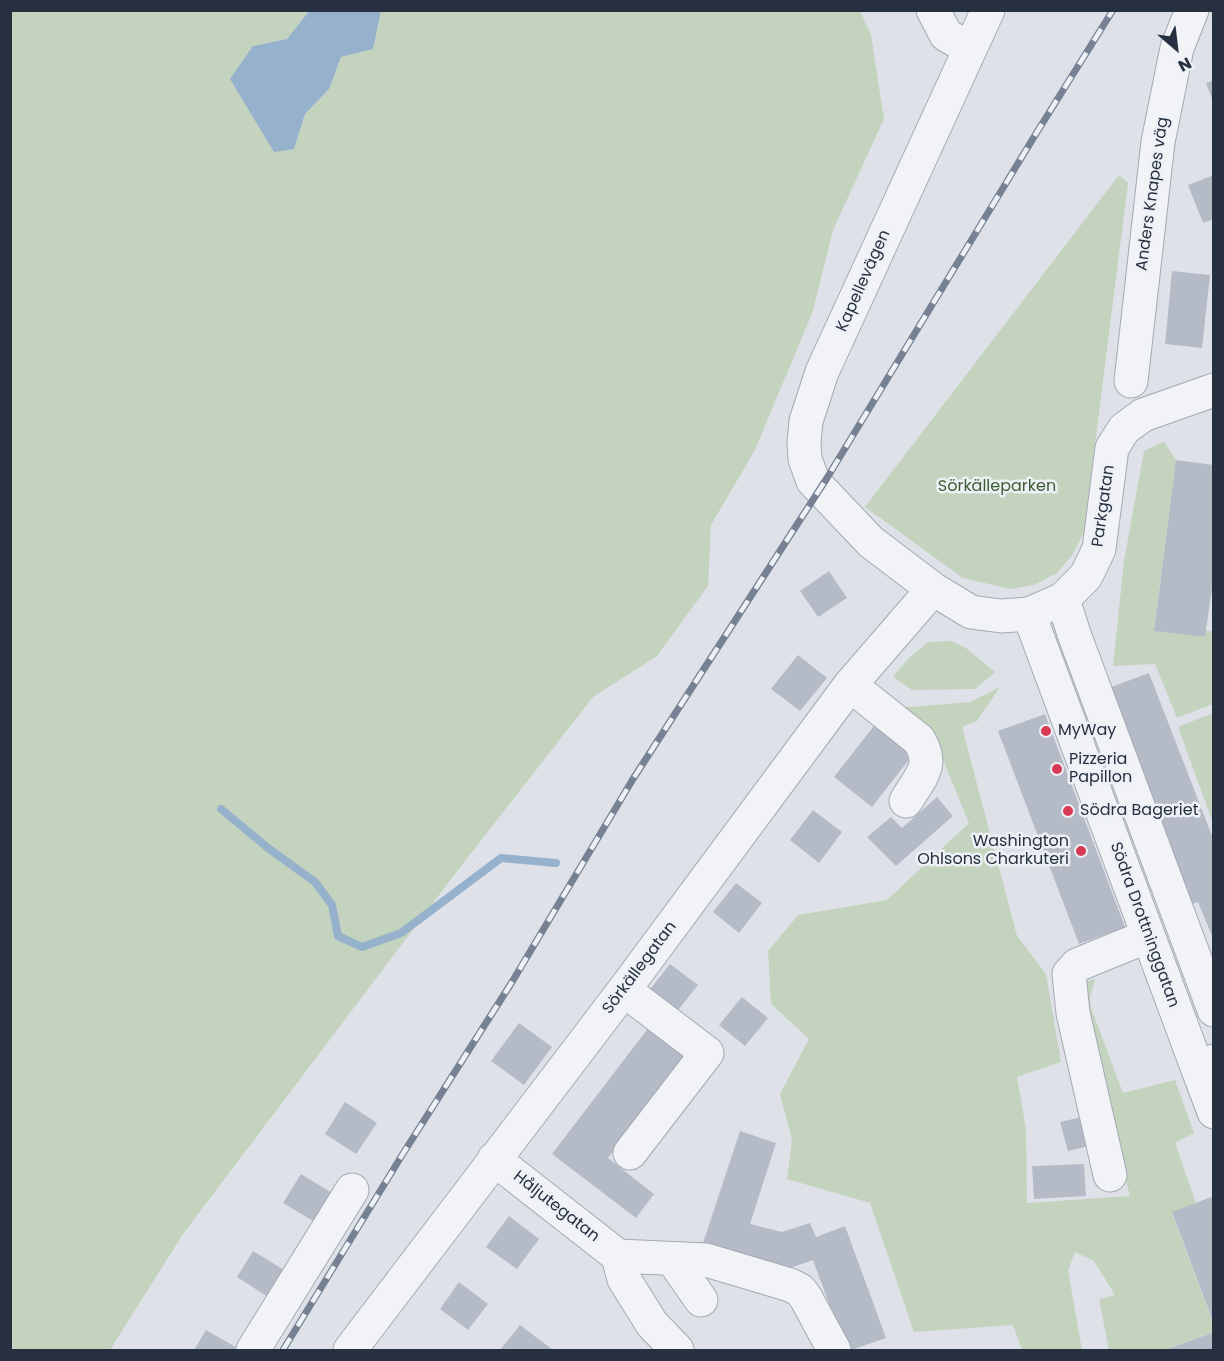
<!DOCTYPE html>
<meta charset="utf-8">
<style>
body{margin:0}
#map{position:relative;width:1224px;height:1361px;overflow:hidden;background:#dee2e8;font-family:Poppins,sans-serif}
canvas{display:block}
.frame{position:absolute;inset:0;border:12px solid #263040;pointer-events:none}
.north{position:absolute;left:1146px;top:18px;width:60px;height:60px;-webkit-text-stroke:4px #edf1f6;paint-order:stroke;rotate:152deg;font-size:16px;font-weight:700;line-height:24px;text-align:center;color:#263040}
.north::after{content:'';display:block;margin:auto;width:21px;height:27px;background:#263040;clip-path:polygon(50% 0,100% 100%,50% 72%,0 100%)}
</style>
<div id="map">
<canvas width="1224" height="1361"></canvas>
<div class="frame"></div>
<div class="north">N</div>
</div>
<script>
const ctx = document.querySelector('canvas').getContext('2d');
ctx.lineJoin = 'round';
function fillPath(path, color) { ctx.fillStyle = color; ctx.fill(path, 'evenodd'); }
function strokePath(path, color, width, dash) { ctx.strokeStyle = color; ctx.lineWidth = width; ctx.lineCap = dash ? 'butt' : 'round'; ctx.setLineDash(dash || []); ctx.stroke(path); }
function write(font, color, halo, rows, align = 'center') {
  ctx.font = font + ' Poppins,sans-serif'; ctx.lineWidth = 5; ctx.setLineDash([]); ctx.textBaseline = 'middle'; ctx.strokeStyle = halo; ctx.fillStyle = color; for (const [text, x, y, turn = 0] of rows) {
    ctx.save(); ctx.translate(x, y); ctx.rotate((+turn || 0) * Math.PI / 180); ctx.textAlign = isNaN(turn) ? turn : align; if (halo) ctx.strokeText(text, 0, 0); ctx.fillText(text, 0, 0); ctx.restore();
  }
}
fillPath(new Path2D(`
 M10,11H309L287,39L253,46L294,149L305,114L329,89L341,57L373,49L381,11H860L871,35L884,119L833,230L813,311L755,450L711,525L708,586L657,656L593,697L458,870L183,1234L110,1350H11Z
 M1119,175L1128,183L1084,532L1073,554L1057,573L1034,585L1010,589L963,578L865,507Z
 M1164,442L1176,460L1154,630L1205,637L1206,630L1213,632V704L1177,718L1155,664L1113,666L1124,561L1144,451Z
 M951,641L966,648L995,672L975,689L912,690L893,677L908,659L928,642Z
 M1000,687L977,721L962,727L1017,936L1046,974L1061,1062L1017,1077L1026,1129L1027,1203L1130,1196L1081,1010L1084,982L1095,979L1090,998L1091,1008L1123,1093L1175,1080L1194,1133L1175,1143L1196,1203L1172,1213L1213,1323V1332L1165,1350H1126L1125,1349L1109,1350L1099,1299L1115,1295L1094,1261L1075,1252L1068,1270L1082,1350H1022L1013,1325L914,1332L870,1203L787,1179L792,1140L780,1094L809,1039L771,1004L768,951L798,915L887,900L969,823L934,738L898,708L970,702Z
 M1213,713V823L1178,727Z`), '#c4d3be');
fillPath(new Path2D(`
 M309,11H381L373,49L341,57L329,89L305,114L294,149L274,152L230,79L253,46L287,39Z`), '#96b1cb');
strokePath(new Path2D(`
 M221,809L268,848L315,882L332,905L338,936L362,947L401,933L501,858L556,863`), '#96b1cb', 8);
fillPath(new Path2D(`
 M1214,80V101H1213L1206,83Z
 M1214,175V219L1203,223L1188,185Z
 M1172,271L1210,275L1202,348L1165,344Z
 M1176,460L1214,465V574L1205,637L1154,631Z
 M829,571L847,598L818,617L800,591Z
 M798,655L827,678L800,711L771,689Z
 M1149,673L1214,841V941L1198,902L1189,905L1106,689Z
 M1045,714L1125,927L1079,944L998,731Z
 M877,722L915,752L872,807L834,777Z
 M937,797L953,816L896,866L867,837L891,817L902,828Z
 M813,810L842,832L819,863L790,840Z
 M736,883L762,903L739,933L713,912Z
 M670,964L698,985L675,1014L647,993Z
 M742,997L768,1018L745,1046L719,1025Z
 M519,1023L552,1047L524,1085L491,1061Z
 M649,1027L686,1055L608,1158L654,1194L636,1218L552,1154Z
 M345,1102L377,1123L356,1154L325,1134Z
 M1082,1117L1089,1146L1068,1151L1060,1122Z
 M740,1131L776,1143L750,1224L782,1232L810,1223L816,1237L845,1226L886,1338L851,1350H846L813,1260L784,1270L702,1246Z
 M1084,1164L1086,1196L1034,1199L1032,1166Z
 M301,1174L332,1193L315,1222L283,1203Z
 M1214,1196V1322H1213L1172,1212Z
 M509,1216L539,1239L517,1269L486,1247Z
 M253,1251L284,1270L268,1297L237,1277Z
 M459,1282L488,1304L468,1330L440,1309Z
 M520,1325L553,1350H500Z
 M206,1330L241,1350H194Z
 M1214,1332V1350H1165Z`), '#b5bbc6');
const minor = new Path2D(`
 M933,10L946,35L969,48
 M988,10L822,372L806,421L804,442L805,459L813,481L871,542L933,589L971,612L1001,616L1029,614L1063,599L1086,576L1099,549L1112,448L1124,429L1143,415L1214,390
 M1131,381L1158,142L1177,48L1192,10
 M1063,599L1074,634L1214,1010
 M1029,614L1197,1067L1214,1061
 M850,685L919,740C935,766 920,777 906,801
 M624,990L707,1053L630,1153
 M1197,1067L1214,1112
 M494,1159L618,1256L706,1260L790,1285L800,1290L806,1298L834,1350
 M1110,1175L1073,1013L1069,974L1077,965L1148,936
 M618,1256L624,1279L652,1324L677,1350
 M673,1260L701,1300
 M253,1350L352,1190
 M350,1350L624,990L850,685L933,589`);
strokePath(minor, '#a3a9b2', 35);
strokePath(minor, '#f1f3f7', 33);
const rail = new Path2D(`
 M283,1350L404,1152L512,982L633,779L827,478L1037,132L1113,10`);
strokePath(rail, '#768293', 7);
strokePath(rail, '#edf1f6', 4.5, [14]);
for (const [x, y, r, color] of [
 [1046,731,6,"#d63a54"],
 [1057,769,6,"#d63a54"],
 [1068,811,6,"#d63a54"],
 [1081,851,6,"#d63a54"]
]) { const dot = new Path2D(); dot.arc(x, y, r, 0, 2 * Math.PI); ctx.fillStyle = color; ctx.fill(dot); strokePath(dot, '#edf1f6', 2); }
write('16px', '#263040', '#edf1f6', [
 ["Anders Knapes väg",1153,194,-82],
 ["Kapellevägen",864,281,-66],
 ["Parkgatan",1104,506,-82],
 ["Södra Drottninggatan",1144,925,70],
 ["Sörkällegatan",640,968,-53],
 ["Håljutegatan",556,1207,38]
]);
write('16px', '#3b5d32', '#edf1f6', [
 ["Sörkälleparken",997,487]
]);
write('16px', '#263040', '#edf1f6', [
 ["MyWay",1058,731],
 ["Pizzeria",1069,760],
 ["Papillon",1069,778],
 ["Södra Bageriet",1080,811],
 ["Washington",1069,842,"right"],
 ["Ohlsons Charkuteri",1069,860,"right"]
], 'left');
</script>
